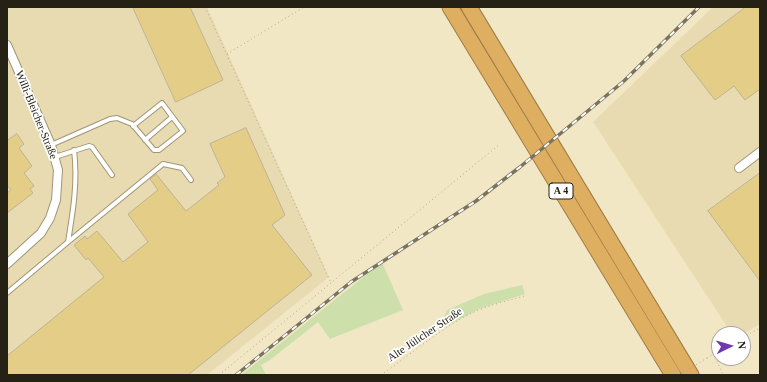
<!DOCTYPE html>
<meta charset="utf-8">
<style>
body{margin:0}
#map{position:relative;width:767px;height:382px;overflow:hidden;background:#f2e7c5;font-family:Georgia,serif}
canvas{display:block}
.frame{position:absolute;inset:0;border:8px solid #252114;pointer-events:none}
.north{position:absolute;left:711px;top:326px;width:40px;height:40px;box-sizing:border-box;background:#fff;border:1px solid #a8a6a1;border-radius:50%;rotate:85deg;font-size:11px;font-weight:700;line-height:16px;text-align:center;color:#252114}
.north::after{content:'';display:block;margin:auto;width:14px;height:18px;background:#7137ad;clip-path:polygon(50% 0,100% 100%,50% 72%,0 100%)}
</style>
<div id="map">
<canvas width="767" height="382"></canvas>
<div class="frame"></div>
<div class="north">N</div>
</div>
<script>
const ctx = document.querySelector('canvas').getContext('2d');
ctx.lineJoin = 'round';
function fillPath(path, color) { ctx.fillStyle = color; ctx.fill(path, 'evenodd'); }
function strokePath(path, color, width, dash) { ctx.strokeStyle = color; ctx.lineWidth = width; ctx.lineCap = dash ? 'butt' : 'round'; ctx.setLineDash(dash || []); ctx.stroke(path); }
function write(font, color, halo, rows, align = 'center') {
  ctx.font = font + ' Georgia,serif'; ctx.lineWidth = 3.5; ctx.setLineDash([]); ctx.textBaseline = 'middle'; ctx.strokeStyle = halo; ctx.fillStyle = color; for (const [text, x, y, turn = 0] of rows) {
    ctx.save(); ctx.translate(x, y); ctx.rotate((+turn || 0) * Math.PI / 180); ctx.textAlign = isNaN(turn) ? turn : align; if (halo) ctx.strokeText(text, 0, 0); ctx.fillText(text, 0, 0); ctx.restore();
  }
}
fillPath(new Path2D(`
 M7,7H207L329,277L207,375H7Z
 M713,7H760V324L743,334H732L593,122Z`), '#e8dbb2');
fillPath(new Path2D(`
 M382,262L403,310L330,339L318,322L270,360L261,365L266,375H241Z
 M522,285L525,294L479,309L438,331L447,310L484,294Z`), '#cde0ac');
const building = new Path2D(`
 M133,7H190L223,80L176,102Z
 M746,7H760V89L745,100L734,86L715,100L681,56Z
 M246,128L285,215L272,225L312,275L188,375H7V356L104,277L88,258L86,260L74,245L85,236L87,239L97,231L123,262L148,242L128,214L158,190L150,179L156,174L186,211L219,185L217,183L225,177L210,144Z
 M17,134L24,144L19,148L32,166L24,173L34,186L30,189L33,193L7,213V193L11,190L7,185V141Z
 M760,173V281L708,211Z`);
fillPath(building, '#e4ce87');
strokePath(building, '#beb493', 1);
const lane = new Path2D(`
 M145,140L172,117
 M51,145L110,119L117,118L132,124L154,150H159L183,131L162,103L133,126
 M55,157L89,146L92,147L112,175
 M68,242L163,164L182,168L191,180
 M7,293L68,242C73,211 78,182 74,150`);
const street = new Path2D(`
 M7,45L51,145L58,170L56,200L50,218L41,233L7,264
 M739,168L760,152`);
const highway = new Path2D(`
 M450,7L673,375
 M469,7L691,375`);
strokePath(lane, '#a09675', 6);
strokePath(street, '#a09675', 10);
strokePath(highway, '#9d7d46', 17);
strokePath(new Path2D(`
 M205,7L331,283
 M227,54L304,7
 M743,337L760,328
 M714,354L723,375
 M707,358L719,351
 M219,375L500,144
 M381,375C410,355 441,328 472,313C489,305 507,301 524,296`), '#b0a78c', 1, [1, 3]);
strokePath(lane, '#fff', 4);
strokePath(street, '#fff', 8);
strokePath(highway, '#deae61', 15);
const rail = new Path2D(`
 M236,375L351,282L476,201L520,167L624,81L699,7`);
strokePath(rail, '#7a735d', 3.5);
strokePath(rail, '#fff', 2, [6]);
strokePath(new Path2D(`
 M679,375L707,358`), '#b0a78c', 1, [1, 3]);
for (const [x, y, w] of [
 [561,191,24]
]) { const box = new Path2D(); box.roundRect(x - w / 2, y - 8, w, 16, 3); ctx.fillStyle = '#fff'; ctx.fill(box); strokePath(box, '#252114', 1); }
write('bold 10px', '#252114', null, [
 ["A 4",561,191]
]);
write('11px', '#252114', '#fff', [
 ["Willi-Bleicher-Straße",36,115,68],
 ["Alte Jülicher Straße",425,335,-34]
]);
</script>
